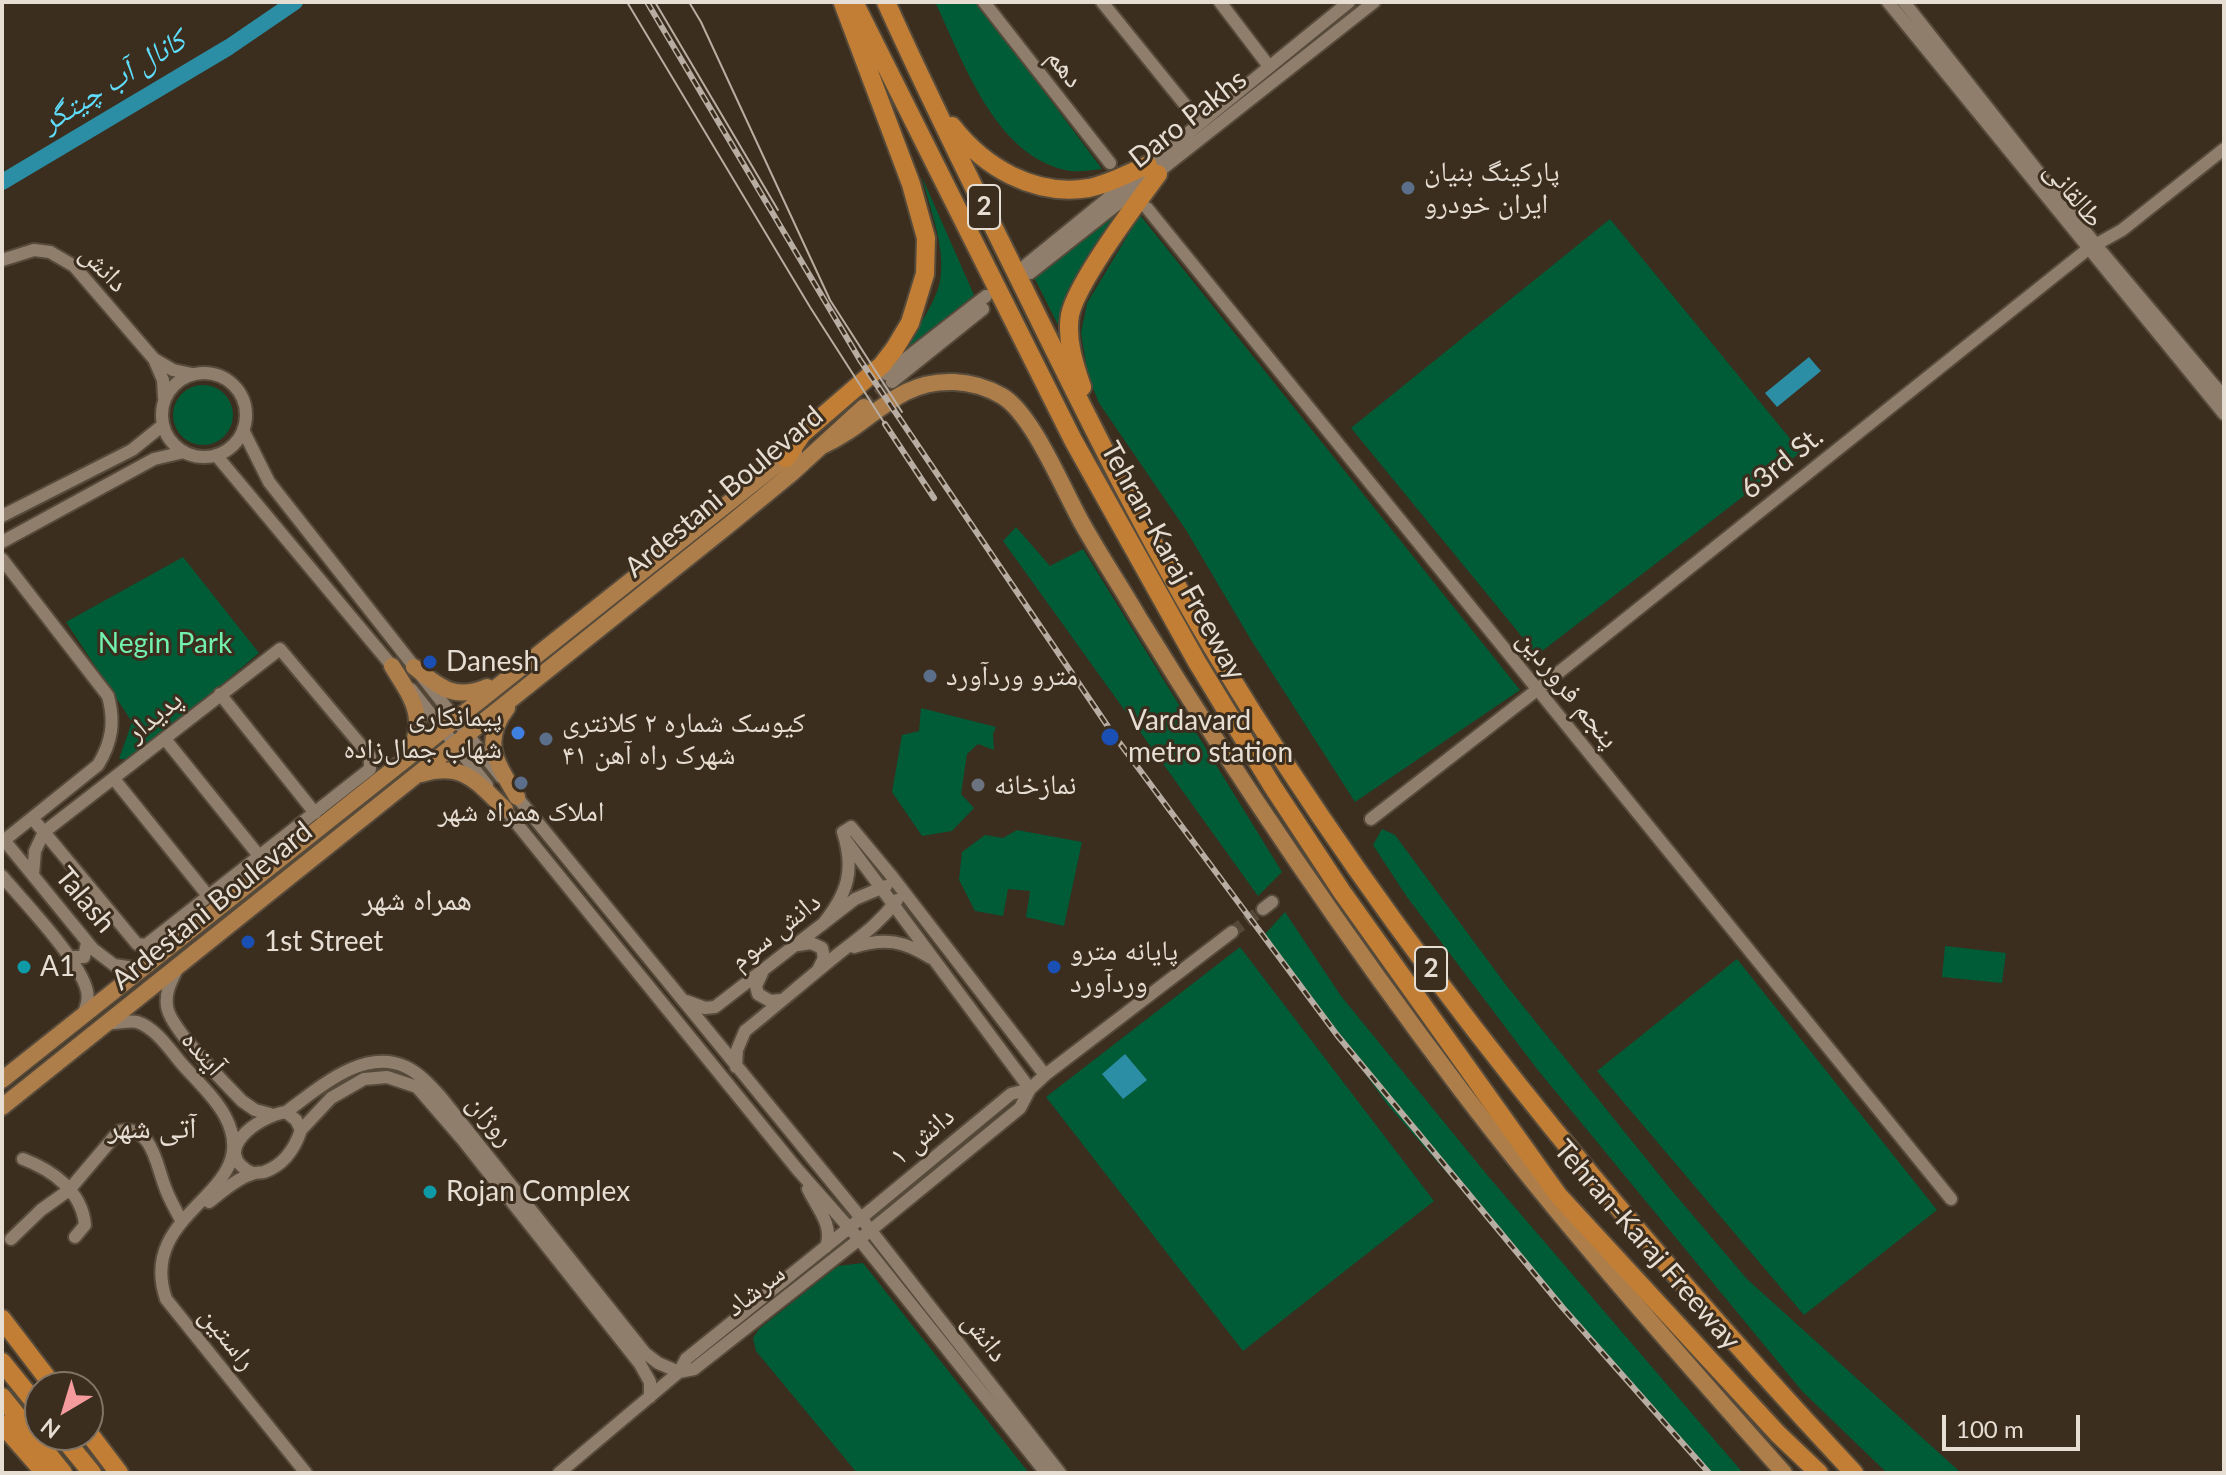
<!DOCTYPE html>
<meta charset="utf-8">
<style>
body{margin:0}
#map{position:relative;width:2226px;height:1475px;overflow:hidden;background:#3c2e1e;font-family:Lato,sans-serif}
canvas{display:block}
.frame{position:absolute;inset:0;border:4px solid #e6ddd3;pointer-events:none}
.north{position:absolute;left:24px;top:1371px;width:80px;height:80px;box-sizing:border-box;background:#3c2e1e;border:2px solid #807466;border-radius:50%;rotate:218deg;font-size:22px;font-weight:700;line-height:32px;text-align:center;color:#e6ddd3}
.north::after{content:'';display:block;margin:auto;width:28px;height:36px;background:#f59b9d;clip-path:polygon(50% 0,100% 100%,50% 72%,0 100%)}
.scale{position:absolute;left:1942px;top:1415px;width:138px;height:36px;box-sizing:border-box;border:4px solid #e6ddd3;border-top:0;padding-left:10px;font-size:24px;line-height:28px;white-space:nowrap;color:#e6ddd3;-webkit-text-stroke:6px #3c2e1e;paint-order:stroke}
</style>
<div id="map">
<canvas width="2226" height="1475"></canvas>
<div class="frame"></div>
<div class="north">N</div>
<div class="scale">100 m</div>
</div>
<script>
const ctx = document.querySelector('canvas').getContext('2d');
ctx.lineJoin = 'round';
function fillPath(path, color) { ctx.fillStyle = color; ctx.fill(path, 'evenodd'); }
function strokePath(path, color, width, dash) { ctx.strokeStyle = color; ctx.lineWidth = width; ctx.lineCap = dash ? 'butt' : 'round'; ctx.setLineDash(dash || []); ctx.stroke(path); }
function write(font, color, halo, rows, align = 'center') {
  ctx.font = font + ' Lato,"Noto Naskh Arabic",sans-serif'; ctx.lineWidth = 6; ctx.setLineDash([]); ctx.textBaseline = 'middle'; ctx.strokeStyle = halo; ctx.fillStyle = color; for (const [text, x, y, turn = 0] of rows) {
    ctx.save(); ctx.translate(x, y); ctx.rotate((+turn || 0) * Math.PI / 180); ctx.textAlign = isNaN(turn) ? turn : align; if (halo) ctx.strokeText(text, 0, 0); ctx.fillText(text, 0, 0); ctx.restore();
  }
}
fillPath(new Path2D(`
 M935,2H977L1102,169C1090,170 1077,173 1065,170C994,154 963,60 935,2Z
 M922,177L974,295L898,358C911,337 935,306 940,281C946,248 930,209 922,177Z
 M1122,210L1061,331L1033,275Z
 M1140,215L1520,690L1355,802L1251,640L1186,530L1099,403L1088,376L1081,333L1087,303Z
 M1610,219L1801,452L1537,655L1351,428Z
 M173 415a30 30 0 1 1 60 0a30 30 0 1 1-60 0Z
 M1016,527L1050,566L1083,549L1282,872L1258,896L1003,541Z
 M183,557L259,653L133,759H119L132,722L66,622Z
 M921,708L996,727L993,734L994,750L978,744L967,754L961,794L974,808L952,831L922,836L892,792L902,735L919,731Z
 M1382,829L1395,835L1506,985L1673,1192L1747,1279L1959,1471V1473H1887L1802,1391L1537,1069L1407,897L1373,845Z
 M1017,830L1082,842L1064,926L1026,917L1030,891L1008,889L1003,916L975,911L959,880L962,852L985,835L1003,838Z
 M1285,912L1341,996L1488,1176L1743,1473H1709L1387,1104L1265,934Z
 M1945,946L2006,953L2002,983L1942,977Z
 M1240,947L1434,1201L1243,1351L1046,1097Z
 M1737,959L1937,1210L1804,1315L1597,1071Z
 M863,1263L1029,1473H857L756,1351L753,1338L759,1329L838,1266Z`), '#005b37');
fillPath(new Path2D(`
 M1809,357L1821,371L1777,407L1765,393Z
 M1125,1054L1147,1080L1123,1099L1102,1074Z`), '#2b8ea5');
strokePath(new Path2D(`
 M2,182L229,47L295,2`), '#2b8ea5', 16);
strokePath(new Path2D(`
 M864,407L892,382
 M1232,932L1263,909`), '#564839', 12, [12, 6]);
const minor = new Path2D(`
 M984,2L1110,163
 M1102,2L1199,122
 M1220,2L1268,65
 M1888,2L2224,414
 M1904,2L2096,245L2224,397
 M1147,208L1951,1199
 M2,260L34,250L50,252L74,266L154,359L163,380L164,398
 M1026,265L1349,2
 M1030,273L1374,2
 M154,359L173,370L192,374
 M162 415a42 42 0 1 1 84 0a42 42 0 1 1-84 0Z
 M886,374L986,296
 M892,382L983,309
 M243,430L269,482L501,777
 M216,455L397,672
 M2,516L132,450L163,425
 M2,542L154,459L184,452
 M2,559L108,696C115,722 112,742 98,765L2,842
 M411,689L487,785
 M220,694L315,813
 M165,739L260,857
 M114,779L209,897
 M512,791L861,1218L1060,1473
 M500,803L797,1169L859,1239L1046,1473
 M32,818L44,832L137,944L146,945L370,769V756L280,649L44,832L35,851L33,875
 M1371,819L1538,689L2088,249L2122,230L2224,149
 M4,840L93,949L114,965L141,969
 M2,876C24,902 80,960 87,991C89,1000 86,1007 83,1015
 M1263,909L1272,902
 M823,924C848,893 855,870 843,832L851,827L890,874L1045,1075
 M798,945L811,943L822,948L824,958L818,970
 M854,947C885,937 904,941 931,958
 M68,957H84L87,943
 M177,969C171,982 165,992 167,1006C169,1028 225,1083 242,1101L255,1110L270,1114
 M762,973L756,986L758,994L770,1001L781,1000
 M686,1001L705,1008L715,1007L855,899L886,886
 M106,1024C115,1023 129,1020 137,1022C156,1028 170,1050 182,1064C196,1080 215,1097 225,1116C267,1194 135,1208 166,1299L306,1473
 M736,1067L737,1050L745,1031C776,1006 806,980 837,955C861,936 878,925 897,900
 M286,1112C318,1089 363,1047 406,1067C419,1073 430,1085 440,1096L645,1353L658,1363L679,1372
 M301,1130L331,1098L364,1079L387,1077L417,1087L462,1139L640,1364L650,1382V1397
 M23,1159C52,1170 82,1191 85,1225L75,1237
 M808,1189C817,1208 834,1225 826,1247
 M209,1202C221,1193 237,1178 252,1174C256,1172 260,1173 264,1172C284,1165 295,1148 301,1130L296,1120L286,1112C258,1116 209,1152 252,1173
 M11,1239L41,1210L69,1190L119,1131C152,1124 156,1164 165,1187C169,1199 176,1210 182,1222
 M679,1372L694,1369L871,1230L1020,1108L1030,1089L847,842
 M559,1473L679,1372L686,1359L849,1228L1011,1094L1030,1089L1045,1075L1232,932`);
const major = new Path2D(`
 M822,446C856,431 876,407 906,392C936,377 973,379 1002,396C1033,414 1064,492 1083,525C1101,557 1121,587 1139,618C1239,780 1346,938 1461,1090C1562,1223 1673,1348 1784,1473
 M392,666C412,698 428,718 408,756
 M414,667C440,687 454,701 487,687
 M507,708C480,743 498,764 517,797
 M421,774C464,761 476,782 505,809
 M2,1080L794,451
 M2,1107L730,524L792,473L864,407`);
const highway = new Path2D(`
 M854,2L1073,440L1197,662L1273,787L1342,892L1558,1195L1778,1434L1819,1473
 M886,2C931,102 980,200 1029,299C1089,421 1150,544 1220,660C1397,952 1622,1224 1854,1473
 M952,126C984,167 1034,197 1089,188C1109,184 1129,173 1148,165
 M1082,387C1074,364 1066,339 1070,315C1077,282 1136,204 1158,174
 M786,458L802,434L882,365L895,348L910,323L925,274L926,238L911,184L843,3
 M2,1319L54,1387
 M2,1362L40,1409
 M2,1397L63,1473
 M2,1424L45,1473
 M88,1432L119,1473
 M61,1435L92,1473`);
strokePath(minor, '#564a3b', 16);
strokePath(major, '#564a3b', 20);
strokePath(highway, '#564a3b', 22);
strokePath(minor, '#8f7e6c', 12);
strokePath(major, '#ae7e4a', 16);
strokePath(highway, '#c27e34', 18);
strokePath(new Path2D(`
 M627,2L810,307L885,424
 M655,2L778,210
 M689,2L701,22L830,300L902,412`), '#b8ada2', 2);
const rail = new Path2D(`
 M647,2L860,360L1113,734L1337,1035L1563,1308L1709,1473
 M885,424L934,498`);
strokePath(rail, '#b8ada2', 6);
strokePath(rail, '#3c2e1e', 3, [9]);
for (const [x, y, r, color] of [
 [1408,188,8,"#5c6f8a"],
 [430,662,8,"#1a4fb4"],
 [930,676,8,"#5c6f8a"],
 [518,733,8,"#3f7fe0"],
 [1110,737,10,"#1a4fb4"],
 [546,739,8,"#5c6f8a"],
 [521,783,8,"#5c6f8a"],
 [978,785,8,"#6b7280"],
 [248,942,8,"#1a4fb4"],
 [24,967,8,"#0f9aa8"],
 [1054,967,8,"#1a4fb4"],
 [430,1192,8,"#0f9aa8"]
]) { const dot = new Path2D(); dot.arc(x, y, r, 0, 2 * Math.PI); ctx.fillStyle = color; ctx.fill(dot); strokePath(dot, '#3c2e1e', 3); }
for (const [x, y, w] of [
 [984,207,32],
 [1431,969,32]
]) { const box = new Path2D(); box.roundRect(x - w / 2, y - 22, w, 44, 6); ctx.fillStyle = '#3c2e1e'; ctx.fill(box); strokePath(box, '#e6ddd3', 2); }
write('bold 26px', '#e6ddd3', null, [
 ["2",984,207],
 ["2",1431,969]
]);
write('28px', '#e6ddd3', '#3c2e1e', [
 ["دهم",1065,68,52],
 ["Daro Pakhs",1188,119,-38],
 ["طالقانی",2074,194,51],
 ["دانش",104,268,46],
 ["63rd St.",1782,463,-39],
 ["Ardestani Boulevard",724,492,-40],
 ["Tehran-Karaj Freeway",1173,561,61],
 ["پنجم فروردین",1568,689,51],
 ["پدیدار",154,716,-39],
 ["Talash",85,900,50],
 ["Ardestani Boulevard",212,906,-39],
 ["دانش سوم",775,931,-38],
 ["آینده",203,1053,49],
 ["روژان",491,1120,51],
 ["دانش ۱",922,1136,-40],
 ["Tehran-Karaj Freeway",1647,1245,49],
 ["سرشاد",755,1290,-38],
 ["دانش",985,1337,52],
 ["راستین",228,1338,51]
]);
write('28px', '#e6ddd3', '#3c2e1e', [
 ["پارکینگ بنیان",1424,172],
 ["ایران خودرو",1424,204],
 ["Danesh",446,662],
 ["مترو وردآورد",946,676],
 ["پیمانکاری",502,717,"right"],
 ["شهاب جمال‌زاده",502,749,"right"],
 ["Vardavard",1128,721],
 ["metro station",1128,753],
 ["کیوسک شماره ۲ کلانتری",562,723],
 ["۴۱ شهرک راه آهن",562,755],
 ["نمازخانه",994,785],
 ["املاک همراه شهر",521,812,"center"],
 ["1st Street",264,942],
 ["پایانه مترو",1070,951],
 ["وردآورد",1070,983],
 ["A1",40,967],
 ["Rojan Complex",446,1192]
], 'left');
write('28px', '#72f1ae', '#3c2e1e', [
 ["Negin Park",165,644]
]);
write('italic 30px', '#5fddfc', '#3c2e1e', [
 ["کانال آب چیتگر",113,81,-32]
]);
write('30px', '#e6ddd3', '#3c2e1e', [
 ["همراه شهر",417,900],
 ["آتی شهر",152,1128]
]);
</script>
